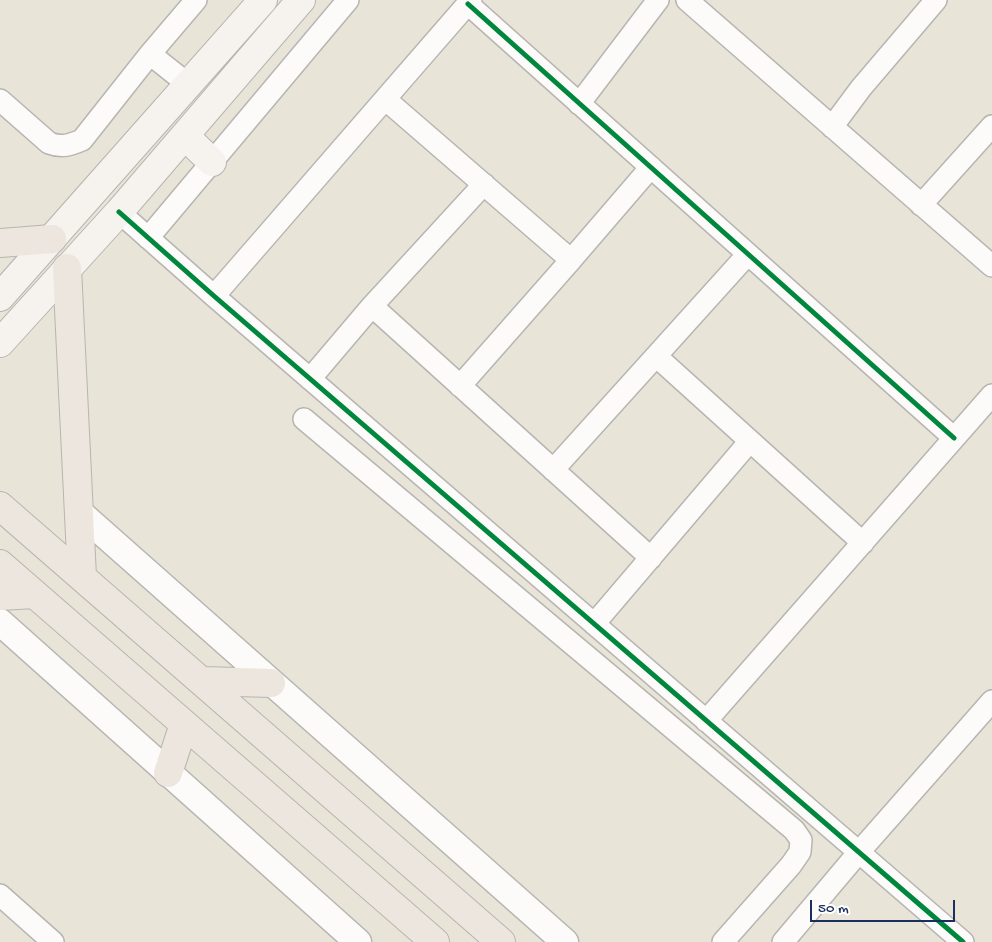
<!DOCTYPE html>
<style>
body{margin:0}
#map{position:relative;width:992px;height:942px;overflow:hidden;background:#e9e4d8;font-family:"Gochi Hand",sans-serif}
canvas{display:block}
.scale{position:absolute;left:810px;top:900px;width:145px;height:22px;box-sizing:border-box;border:2px solid #1b2f5e;border-top:0;padding-left:6px;font-size:15px;line-height:18px;white-space:nowrap;color:#1b2f5e;-webkit-text-stroke:4px #fff;paint-order:stroke}
</style>
<div id="map">
<canvas width="992" height="942"></canvas>
<div class="scale">50 m</div>
</div>
<script>
const ctx = document.querySelector('canvas').getContext('2d');
ctx.lineJoin = 'round';
function strokePath(path, color, width, dash) { ctx.strokeStyle = color; ctx.lineWidth = width; ctx.lineCap = dash ? 'butt' : 'round'; ctx.setLineDash(dash || []); ctx.stroke(path); }
const minor = new Path2D(`
 M687,0L992,266
 M468,4L954,438
 M150,54L189,85
 M385,99L571,260L651,167
 M0,100L49,143C62,148 70,145 82,140L150,54L196,0
 M579,104L658,0
 M832,127L861,88L936,0
 M484,184L372,306L651,558
 M921,205L992,126
 M119,212L214,296L963,942
 M148,238L348,0
 M748,254L656,356L863,543
 M214,296L471,0
 M310,379L372,306
 M460,386L571,260
 M304,419L794,830L801,840L800,852L791,865L723,942
 M553,470L656,356
 M594,624L750,441
 M706,721L992,395
 M0,895L53,942
 M783,942L859,852L992,701`);
const tertiary = new Path2D(`
 M79,512L565,942
 M0,622L358,942`);
const secondary = new Path2D(`
 M185,136L212,162
 M0,297L263,0
 M0,343L119,212L301,0`);
const primary = new Path2D(`
 M0,243L52,239
 M67,268L82,577
 M0,506L501,942
 M0,564L435,942
 M0,596L34,594
 M203,681L271,683
 M168,773L184,724`);
strokePath(minor, '#b6b5b1', 24);
strokePath(tertiary, '#b6b5b1', 29);
strokePath(secondary, '#b6b5b1', 30);
strokePath(primary, '#b6b5b1', 30);
strokePath(minor, '#fcfbf9', 21);
strokePath(tertiary, '#fcfbf9', 26);
strokePath(secondary, '#f6f2ee', 28);
strokePath(primary, '#ede6de', 28);
strokePath(new Path2D(`
 M468,4L954,438
 M119,212L214,296L963,942`), '#00873e', 5);
</script>
